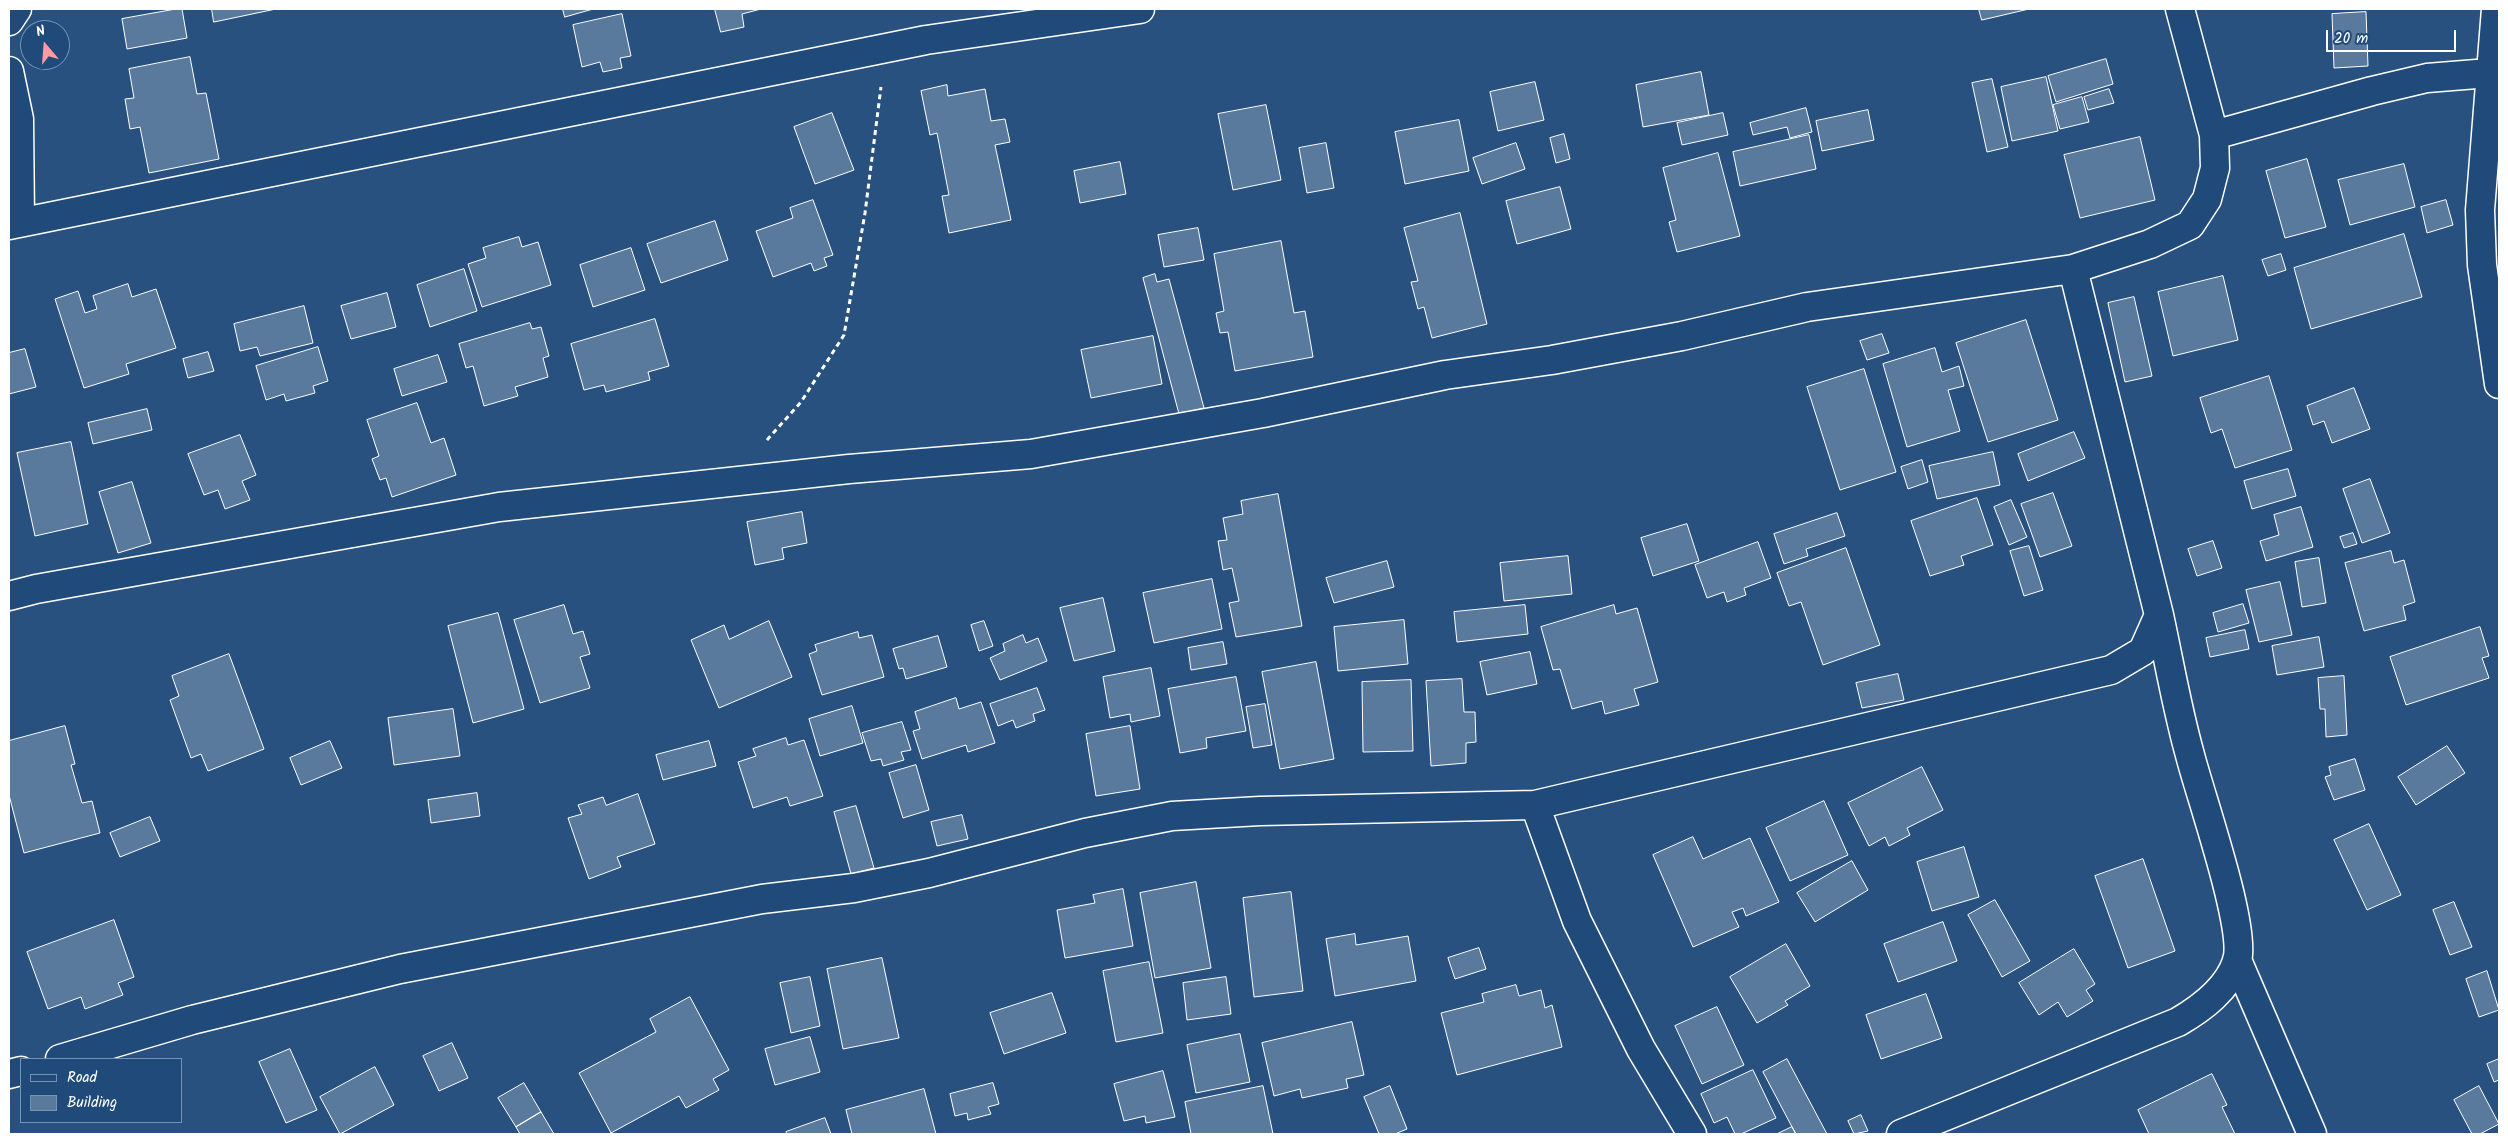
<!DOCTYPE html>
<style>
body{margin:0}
#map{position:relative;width:2508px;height:1143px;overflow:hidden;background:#28517f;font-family:Kalam,sans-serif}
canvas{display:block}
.frame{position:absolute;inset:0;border:10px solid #fff;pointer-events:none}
.legend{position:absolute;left:20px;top:1058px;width:162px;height:65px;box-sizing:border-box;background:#1f4a7a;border:1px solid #7992af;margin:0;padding:6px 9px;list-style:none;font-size:15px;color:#fff}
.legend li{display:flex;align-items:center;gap:10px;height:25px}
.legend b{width:25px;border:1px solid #7992af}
.north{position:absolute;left:20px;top:20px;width:50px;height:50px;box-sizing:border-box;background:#1f4a7a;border:1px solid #7992af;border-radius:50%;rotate:342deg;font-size:14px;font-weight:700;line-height:20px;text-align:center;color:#fff}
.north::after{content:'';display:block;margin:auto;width:18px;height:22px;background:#ff9aa2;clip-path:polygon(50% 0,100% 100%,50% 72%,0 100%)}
.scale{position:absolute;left:2326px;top:30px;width:130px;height:22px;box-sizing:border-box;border:2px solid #fff;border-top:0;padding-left:6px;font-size:15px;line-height:18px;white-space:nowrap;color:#fff;-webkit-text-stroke:4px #1f4a7a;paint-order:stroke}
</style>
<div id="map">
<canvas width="2508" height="1143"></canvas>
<div class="frame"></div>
<ul class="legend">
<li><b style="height:6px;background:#1f4a7a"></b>Road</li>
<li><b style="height:14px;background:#5a7a9d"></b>Building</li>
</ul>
<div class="north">N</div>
<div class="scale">20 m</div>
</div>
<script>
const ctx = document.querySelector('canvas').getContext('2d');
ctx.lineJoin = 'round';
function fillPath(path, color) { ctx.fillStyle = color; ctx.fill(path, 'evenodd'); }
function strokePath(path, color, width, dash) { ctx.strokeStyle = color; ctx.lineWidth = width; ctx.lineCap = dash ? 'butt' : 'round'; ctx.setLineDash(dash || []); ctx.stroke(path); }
const building = new Path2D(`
 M176,9H182L187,38L127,49L122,19Z
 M212,9H276L214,22Z
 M563,9H593L565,17Z
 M715,9H761L742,14L744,27L721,32Z
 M1979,9H2029L1982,20Z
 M2366,12L2368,66L2334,68L2332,14Z
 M622,14L631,56L620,58L622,68L603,72L600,62L582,67L573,25Z
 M190,57L197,94L206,93L219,159L149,173L140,127L130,129L125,99L134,98L129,69Z
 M2106,59L2113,84L2056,102L2048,76Z
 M1701,72L1709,115L1643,127L1636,85Z
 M2046,77L2058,131L2012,141L2001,87Z
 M1992,79L2008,147L1987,152L1972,83Z
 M1535,82L1544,120L1498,131L1490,92Z
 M947,85L948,96L985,89L991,121L1005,119L1010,142L995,145L1011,220L949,233L942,196L949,195L937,133L930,135L921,91Z
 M2109,89L2114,103L2088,110L2084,97Z
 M2082,97L2089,122L2060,129L2053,105Z
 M1266,105L1281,180L1233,190L1218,114Z
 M1806,108L1812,132L1790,138L1787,127L1753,135L1750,123Z
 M1868,110L1874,140L1822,151L1816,121Z
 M832,113L854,170L815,184L794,127Z
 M1723,113L1728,135L1682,145L1677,123Z
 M1459,120L1469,171L1405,184L1395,132Z
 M1564,134L1570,159L1556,163L1550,138Z
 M1809,135L1816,169L1740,186L1733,152Z
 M2140,137L2155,200L2080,218L2064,155Z
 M1326,143L1334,188L1307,193L1299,148Z
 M1516,143L1525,169L1482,184L1473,158Z
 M1718,153L1740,236L1677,252L1669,222L1676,220L1663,168Z
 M2307,159L2326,227L2285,238L2266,171Z
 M1120,162L1126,194L1080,203L1074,171Z
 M2404,164L2415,207L2350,225L2338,180Z
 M1560,187L1571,229L1517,244L1506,201Z
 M813,200L833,255L824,258L827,266L814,271L811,263L773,277L756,231L793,218L790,208Z
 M2446,200L2453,225L2427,233L2421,207Z
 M1460,213L1487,324L1432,338L1424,307L1418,309L1411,282L1418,281L1404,228Z
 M715,221L728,260L661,283L647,244Z
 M1198,228L1204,260L1164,267L1158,235Z
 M2404,234L2422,297L2311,329L2294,268Z
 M519,237L522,247L538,242L551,285L482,307L468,264L486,258L483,248Z
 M1281,241L1294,313L1305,311L1313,357L1235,371L1228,332L1220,333L1216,313L1224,311L1214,254Z
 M631,248L645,290L593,307L580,265Z
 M2281,254L2286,270L2268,276L2262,260Z
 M464,269L477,311L430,327L417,285Z
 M1155,274L1157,282L1169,279L1204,408L1179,414L1143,278Z
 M2223,276L2238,340L2173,356L2158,292Z
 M128,284L132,297L156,289L176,348L126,364L129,374L84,388L55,299L78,291L85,313L97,309L93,296Z
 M387,293L396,327L351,339L341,306Z
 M2134,297L2152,376L2125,382L2108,303Z
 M304,306L313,343L260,356L257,347L240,351L234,324Z
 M655,319L669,366L648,372L650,380L606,392L604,385L584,390L571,344Z
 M2026,320L2058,420L1988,442L1956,343Z
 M530,323L532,329L541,327L549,356L543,358L548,377L515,387L518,396L484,406L473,366L466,368L459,344Z
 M1882,334L1889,353L1867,360L1860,341Z
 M1153,336L1162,384L1091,398L1081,350Z
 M318,347L328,381L313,386L315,393L286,401L284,394L266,400L256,366Z
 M1935,348L1942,372L1959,366L1964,386L1948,390L1960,431L1907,447L1883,364Z
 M25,349L36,387L9,394V353Z
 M208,352L214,371L188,378L183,359Z
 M438,355L447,382L402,396L394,369Z
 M1864,369L1896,472L1840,490L1807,387Z
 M2269,376L2292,450L2235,468L2222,429L2211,433L2200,398Z
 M2354,388L2370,429L2332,443L2324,421L2313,425L2307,406Z
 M417,403L431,443L444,438L456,475L392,497L386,478L380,480L372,459L379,456L367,420Z
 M147,409L152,430L93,444L88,423Z
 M2074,432L2085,458L2028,481L2018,454Z
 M240,435L256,475L242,481L250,500L225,509L218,490L204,495L188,454Z
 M71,442L88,524L35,536L17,453Z
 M1993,452L2000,485L1937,499L1929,466Z
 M1922,460L1928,482L1908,489L1901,467Z
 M2288,469L2296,496L2252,509L2244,481Z
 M2370,479L2390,533L2362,543L2343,489Z
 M132,482L151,543L118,553L99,492Z
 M2053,493L2072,546L2040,557L2021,504Z
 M1278,494L1302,626L1236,637L1229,603L1239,601L1232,568L1223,570L1218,541L1227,540L1223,518L1243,514L1241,501Z
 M1977,498L1993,545L1961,556L1964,565L1930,576L1911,521Z
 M2011,500L2027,537L2009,545L1994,507Z
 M2301,507L2313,547L2266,561L2260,541L2279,535L2274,515Z
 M802,512L807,543L782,548L784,559L755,565L747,522Z
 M1837,513L1845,536L1806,549L1808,556L1784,564L1774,534Z
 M1687,524L1699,561L1653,576L1641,538Z
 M2353,533L2357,544L2344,548L2340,537Z
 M2213,541L2222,568L2197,576L2188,549Z
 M1758,542L1771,578L1744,588L1746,595L1727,602L1724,592L1707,598L1695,565Z
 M2029,546L2043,590L2024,596L2010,551Z
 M1846,548L1880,645L1823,665L1801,602L1789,606L1777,573Z
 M2391,551L2394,563L2404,560L2415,602L2403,606L2406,620L2364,631L2345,563Z
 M1568,556L1572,594L1504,601L1500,563Z
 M2319,558L2326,603L2302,607L2295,562Z
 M1387,561L1394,587L1334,603L1326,578Z
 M1212,579L1222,629L1154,643L1143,593Z
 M2280,582L2292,635L2259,642L2246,590Z
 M1103,598L1115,651L1074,661L1060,608Z
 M2243,604L2249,623L2218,632L2213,613Z
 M564,605L573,634L583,631L590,654L580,657L590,688L540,703L514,620Z
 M1525,605L1528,634L1457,642L1454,612Z
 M1614,605L1616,614L1637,608L1658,682L1634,689L1639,705L1605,714L1602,701L1572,709L1560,669L1553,670L1541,627Z
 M498,613L524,709L473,723L448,626Z
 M1404,620L1408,664L1338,671L1334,627Z
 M769,621L792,677L719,708L691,640L724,625L729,639Z
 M984,621L993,646L979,651L971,625Z
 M2480,627L2489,656L2482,658L2489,678L2406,705L2390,657Z
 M2245,630L2249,649L2210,657L2206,638Z
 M858,632L859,638L872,635L884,677L822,695L809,654L817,651L815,645Z
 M1023,635L1026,643L1038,638L1047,661L1000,680L990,658L1005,651L1003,644Z
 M938,636L947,667L906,679L903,668L899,669L893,649Z
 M2319,637L2324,667L2277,675L2272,646Z
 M1223,642L1227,664L1191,670L1188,648Z
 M1530,652L1537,684L1487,695L1480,662Z
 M229,654L264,749L208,771L201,754L191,758L170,700L179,696L172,676Z
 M1316,662L1334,759L1280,769L1262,672Z
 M1151,668L1160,716L1131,722L1130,714L1110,718L1103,677Z
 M1898,674L1904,700L1862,708L1856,683Z
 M2344,676L2347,735L2326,737L2325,709H2320L2318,678Z
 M1236,677L1246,731L1206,738L1207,748L1180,753L1168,689Z
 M1462,679L1464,712H1475L1476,742L1466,743V763L1431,766L1426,681Z
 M1411,680L1413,751L1363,752L1362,682Z
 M1037,688L1045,710L1033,714L1035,721L1016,728L1013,720L998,726L990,704Z
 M956,698L959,709L981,702L995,743L968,752L966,745L922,759L913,731L920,729L915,712Z
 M1265,704L1272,745L1253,748L1246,707Z
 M852,706L863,743L820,756L809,719Z
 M453,709L460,756L394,765L388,718Z
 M902,722L911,750L901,752L904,760L883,766L881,759L871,761L862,733Z
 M65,726L75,764L71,765L82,803L92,801L100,833L24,853L9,795V741Z
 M1130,726L1140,789L1096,796L1086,734Z
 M786,738L788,745L804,740L823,796L790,806L787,797L753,808L738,762L756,756L753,749Z
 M330,741L342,768L301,785L290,758Z
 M709,741L716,766L663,780L656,755Z
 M2447,746L2465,773L2416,805L2398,777Z
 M2355,759L2365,790L2334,800L2325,777L2331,775L2329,767Z
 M916,765L929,810L903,818L889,773Z
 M1922,767L1943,810L1907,828L1910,835L1889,846L1885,837L1869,846L1848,803Z
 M477,793L480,816L431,823L428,800Z
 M638,794L655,844L617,857L621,867L589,879L568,818L582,814L578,805L603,797L606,805Z
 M1824,801L1848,855L1790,881L1766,828Z
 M856,806L874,868L851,874L834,812Z
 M962,815L968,839L937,846L931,822Z
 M150,817L160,841L120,857L110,833Z
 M2369,824L2401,895L2367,910L2334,840Z
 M1693,837L1703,859L1750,838L1779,902L1746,916L1743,908L1732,912L1739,927L1693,947L1653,855Z
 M1964,847L1979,897L1932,911L1917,862Z
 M2143,859L2175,951L2128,968L2095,876Z
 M1852,861L1868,890L1815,922L1797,893Z
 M1196,882L1211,968L1155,978L1140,893Z
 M1123,889L1133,946L1065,958L1057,910L1095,903L1093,895Z
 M1291,892L1303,991L1254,997L1243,898Z
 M1995,900L2030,961L2002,977L1968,915Z
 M2454,902L2472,947L2450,955L2433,910Z
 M114,920L134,977L118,983L123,995L85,1009L81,997L48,1009L27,952Z
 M1943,922L1957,961L1898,982L1884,944Z
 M1355,934L1356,945L1408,936L1416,981L1335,996L1326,939Z
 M1786,944L1810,986L1785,1001L1788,1005L1757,1023L1730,977Z
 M1479,948L1486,969L1455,979L1448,958Z
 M2074,949L2095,984L2086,990L2093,1001L2067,1017L2058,1002L2039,1015L2019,983Z
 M882,958L899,1038L843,1049L827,969Z
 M1149,962L1163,1033L1116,1042L1103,971Z
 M2487,971L2499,1010L2479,1017L2466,979Z
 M810,977L820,1026L791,1033L780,983Z
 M1226,977L1231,1014L1187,1020L1183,983Z
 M1516,985L1519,996L1541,990L1545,1008L1552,1005L1562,1047L1457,1075L1441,1013L1484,1002L1482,994Z
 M1052,993L1066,1033L1004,1054L990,1013Z
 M1926,994L1942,1038L1881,1059L1866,1015Z
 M690,997L729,1070L713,1079L719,1090L686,1108L679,1096L611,1133L579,1073L656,1032L650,1019Z
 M1717,1007L1744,1065L1702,1084L1675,1026Z
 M1352,1022L1364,1075L1346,1079L1348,1088L1302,1098L1300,1089L1274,1096L1262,1043Z
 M1240,1034L1250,1082L1196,1093L1187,1045Z
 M810,1037L820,1072L775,1085L765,1049Z
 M452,1043L468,1078L439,1091L423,1056Z
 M290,1049L317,1110L286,1123L259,1062Z
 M1787,1059L1827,1134H1796L1791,1125L1763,1072Z
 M2499,1059V1080L2494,1082L2487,1064Z
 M375,1067L394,1105L340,1134L320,1097Z
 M1753,1070L1776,1118L1741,1134H1735L1727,1117L1714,1123L1701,1094Z
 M1163,1071L1175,1117L1146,1123L1145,1116L1124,1121L1114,1084Z
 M2212,1074L2227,1105L2222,1107L2235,1134H2149L2138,1110Z
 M524,1083L541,1112L516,1127L498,1098Z
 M993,1083L999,1104L988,1107L991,1114L968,1120L967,1113L955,1116L950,1094Z
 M1263,1086L1273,1134H1191L1185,1102Z
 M1390,1086L1407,1129L1395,1134H1379L1364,1097Z
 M2479,1086L2499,1124L2480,1134H2472L2454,1100Z
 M924,1089L936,1134H852L846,1110Z
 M541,1112L554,1134H520L516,1127Z
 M1861,1115L1868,1131L1854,1134L1848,1121Z
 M825,1118L831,1134H787L786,1132Z
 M1792,1127L1796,1134H1777Z`);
fillPath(building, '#5a7a9d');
strokePath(building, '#fff', 1);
const minor = new Path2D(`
 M2496,9L2480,210L2482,265L2499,384
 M9,21L17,9
 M9,71L19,119L20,222
 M2214,135L2372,91L2427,78L2489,73
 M9,225L926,40L1140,9
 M9,596L36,589L499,507L849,469L1031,454L1263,413L1445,375L1552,360L1682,336L1807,307L2073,269L2150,244L2190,225L2207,199L2215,168L2214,135L2180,9
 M1535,805L1577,921L1641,1049L1692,1134
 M2237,960L2312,1134
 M60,1059L192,1020L400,969L762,899L854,888L929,873L1085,833L1172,816L1260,811L1535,805L2111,670L2143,651L2159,615L2073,269
 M9,1074L21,1071
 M1901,1134L2178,1022C2202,1008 2228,989 2237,961C2247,928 2200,795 2190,755C2177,709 2169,661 2159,615`);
strokePath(minor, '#fff', 31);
strokePath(new Path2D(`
 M767,440L801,402L844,335L865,213L881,87`), '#fff', 3, [5, 4]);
strokePath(minor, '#1f4a7a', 28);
</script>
